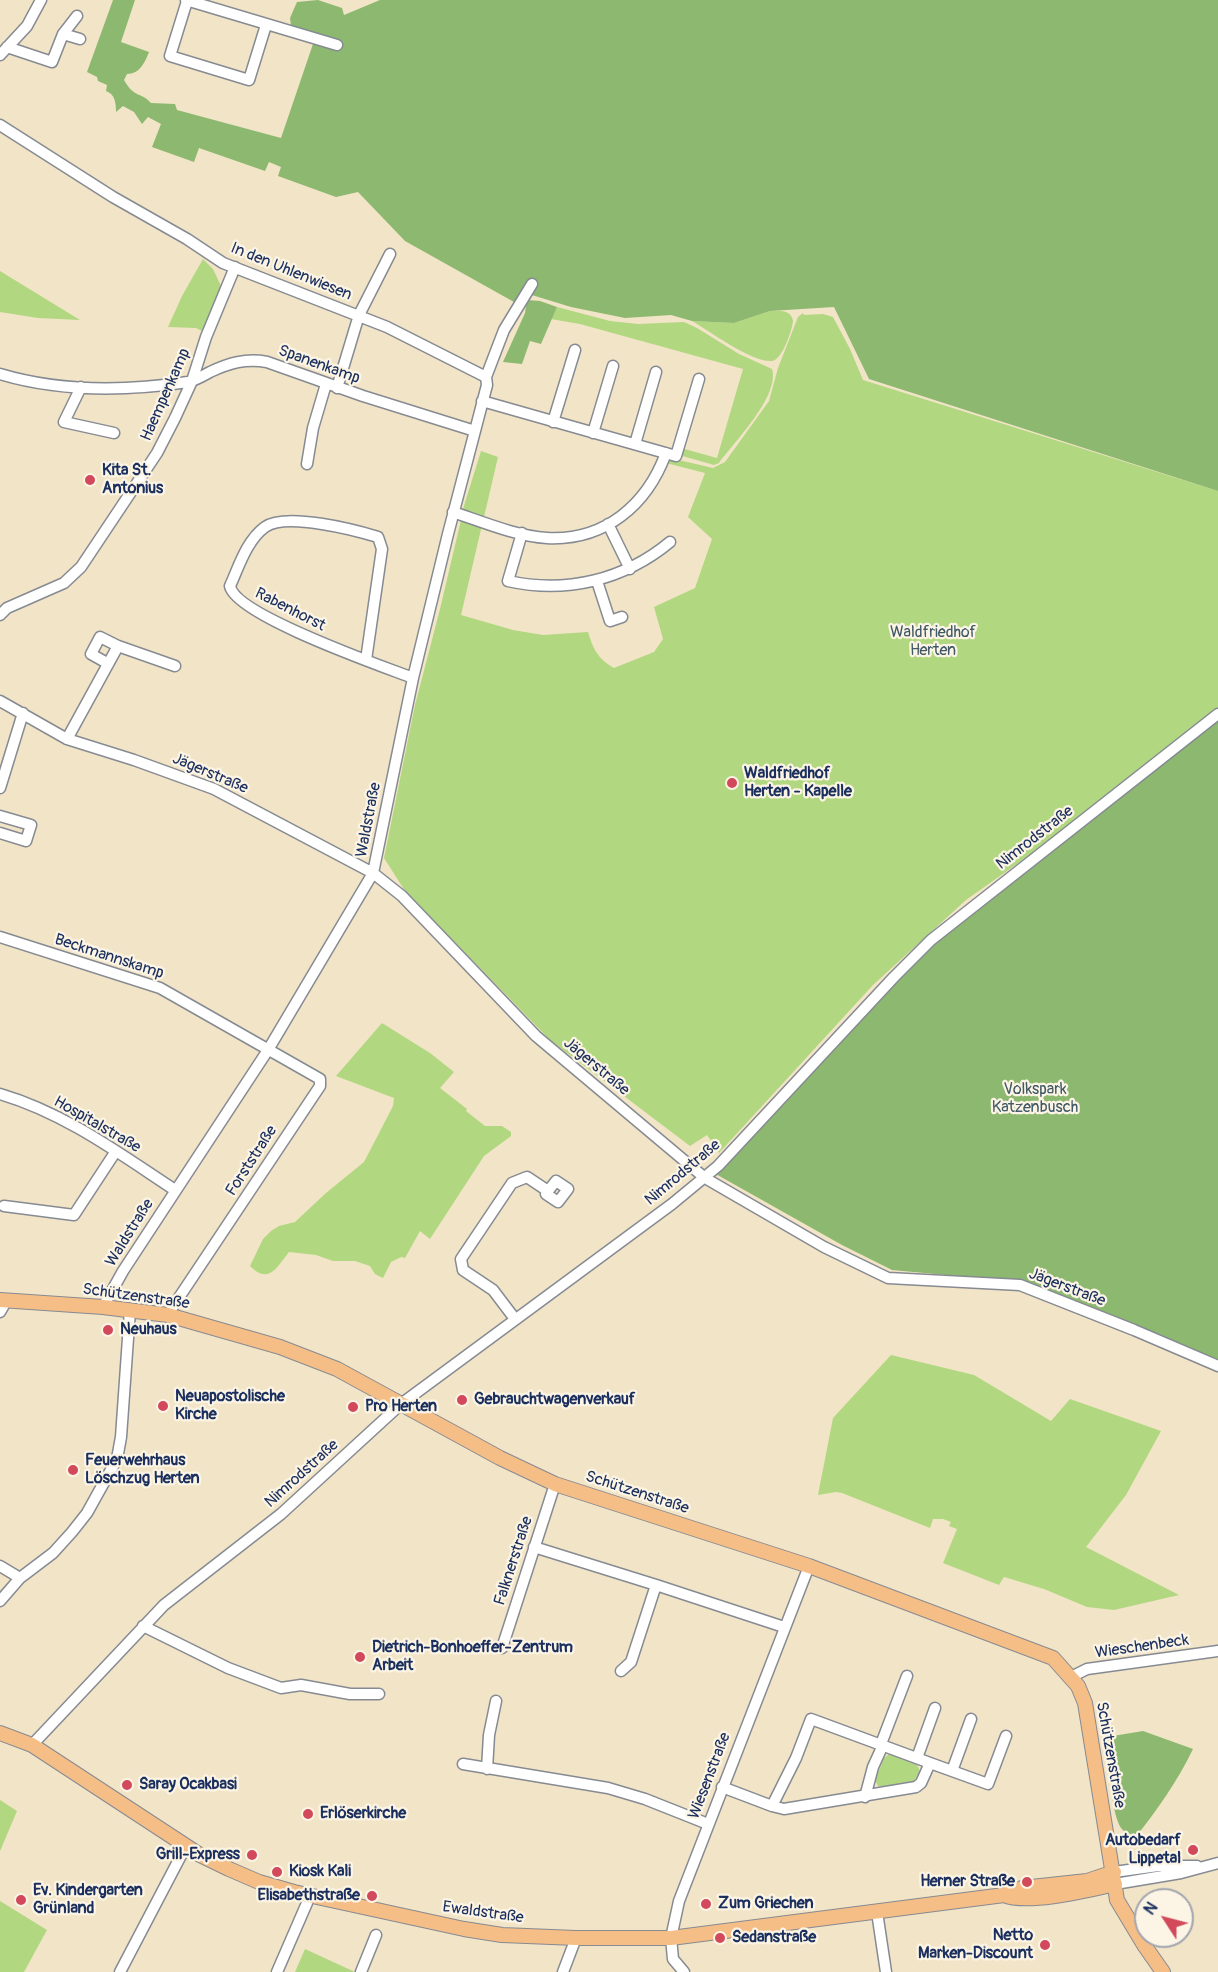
<!DOCTYPE html>
<meta charset="utf-8">
<style>
body{margin:0}
#map{position:relative;width:1218px;height:1972px;overflow:hidden;background:#f2e4c6;font-family:Pangolin,sans-serif}
canvas{display:block}
.north{position:absolute;left:1134px;top:1888px;width:60px;height:60px;box-sizing:border-box;background:#fcf5e5;border:2px solid #a2a6af;border-radius:50%;rotate:306deg;font-size:16px;font-weight:700;line-height:24px;text-align:center;color:#1b2f5e}
.north::after{content:'';display:block;margin:auto;width:21px;height:27px;background:#d1495b;clip-path:polygon(50% 0,100% 100%,50% 72%,0 100%)}
</style>
<div id="map">
<canvas width="1218" height="1972"></canvas>
<div class="north">N</div>
</div>
<script>
const ctx = document.querySelector('canvas').getContext('2d');
ctx.lineJoin = 'round';
function fillPath(path, color) { ctx.fillStyle = color; ctx.fill(path, 'evenodd'); }
function strokePath(path, color, width, dash) { ctx.strokeStyle = color; ctx.lineWidth = width; ctx.lineCap = dash ? 'butt' : 'round'; ctx.setLineDash(dash || []); ctx.stroke(path); }
function write(font, color, halo, rows, align = 'center') {
  ctx.font = font + ' Pangolin,sans-serif'; ctx.lineWidth = 4.5; ctx.setLineDash([]); ctx.textBaseline = 'middle'; ctx.strokeStyle = halo; ctx.fillStyle = color; for (const [text, x, y, turn = 0] of rows) {
    ctx.save(); ctx.translate(x, y); ctx.rotate((+turn || 0) * Math.PI / 180); ctx.textAlign = isNaN(turn) ? turn : align; if (halo) ctx.strokeText(text, 0, 0); ctx.fillText(text, 0, 0); ctx.restore();
  }
}
fillPath(new Path2D(`
 M203,259L213,269L221,286L202,331L196,328L168,327L182,296Z
 M0,271L80,320L38,318L0,312Z
 M557,307L610,321L638,324L684,322L697,328L739,354L772,369C780,396 735,441 719,463L714,465L679,455L681,448L717,458L743,369L580,324L551,319Z
 M770,311C780,311 791,309 793,321C792,331 782,360 772,361C753,363 709,331 692,321L734,323Z
 M803,313L804,315L823,314L833,317L850,349L863,380L1218,491V710L1069,827L966,900L873,985L719,1153L707,1135L690,1146L550,1040L405,891L384,858L415,705L440,609L461,520L482,525L461,615L513,630L543,635L588,632C593,649 598,659 614,668L654,652L663,639L654,607L695,588L712,539L688,517L705,473L666,463L670,458L713,468L725,462L769,401L778,368L798,317Z
 M481,451L498,457L484,517L463,509Z
 M382,1023L430,1053L454,1072L440,1088L467,1109L466,1111L485,1126H502L511,1132V1136L484,1156L430,1239L420,1231L405,1258L401,1257L391,1262L383,1278L375,1274L370,1266L355,1261H333L316,1255L289,1252C277,1267 269,1285 250,1266L263,1239L271,1231L279,1226L295,1222L326,1193L364,1162L393,1106L394,1098L336,1076Z
 M891,1355L974,1375L1051,1421L1070,1399L1161,1431L1126,1495L1086,1547L1179,1595L1114,1610L1087,1607L1044,1589L1004,1577L999,1585L943,1563L957,1529L949,1526L951,1522L943,1519H933L930,1528L842,1493L836,1492L818,1495L833,1418Z
 M889,1754L917,1765L920,1771L913,1783L882,1787L878,1786L875,1780L884,1758Z
 M0,1800L17,1811L0,1851Z
 M0,1901L47,1930L24,1972H0Z
 M305,1949L355,1972H295Z`), '#b1d781');
fillPath(new Path2D(`
 M113,0H135L121,42L149,52C145,62 140,74 127,74L124,80C135,99 140,91 151,103L175,104L177,110L281,138L313,44L322,36L291,25L290,18L297,2L318,0L342,8L344,15L380,0H1218V491L869,379L834,307L770,311L734,323L692,321L671,315L625,318L571,307L522,292L514,302L405,241L358,192L336,197L278,176L281,167L269,162L265,171L199,148L194,162L152,147L161,124L148,117L142,124L134,112L123,106L116,112C116,103 115,94 106,91L107,85L98,81L97,77L87,72Z
 M527,300L540,301L557,307L541,344L530,341L522,364L503,362L525,313Z
 M1218,720V1366L1022,1282L892,1270L842,1245L714,1173L893,978L991,898Z
 M1143,1731L1193,1749C1177,1782 1157,1810 1135,1838C1128,1836 1120,1829 1118,1822C1110,1800 1109,1761 1107,1737Z`), '#8cb86f');
const minor = new Path2D(`
 M186,0L337,45
 M187,1L170,56L249,80L266,25
 M63,34L80,39
 M7,47L52,62L63,34L77,16
 M0,55L27,26L41,0
 M0,125L113,197L187,239L223,263L387,327L486,377
 M0,374C60,392 127,391 188,382C196,380 203,376 210,372C229,363 246,358 267,362L363,396L475,431
 M81,387L64,422L114,433
 M337,388L359,315L390,254
 M482,401L676,456L699,379
 M553,422L575,350
 M593,433L613,366
 M635,444L656,372
 M307,464L313,428L326,384
 M453,512C483,522 516,536 547,538C605,541 647,505 666,453
 M608,524L630,569
 M522,533L508,581C566,594 624,580 670,542
 M597,581L610,621L622,617
 M0,615L7,608L64,583L81,567L157,453L175,418L192,381L206,337L235,267
 M366,660L382,549L378,537C355,530 286,512 265,527C247,540 239,566 230,586C235,615 382,666 413,678
 M107,663L91,654L100,637L118,646
 M0,701L67,739L134,760L214,789L373,873L402,896L536,1036L705,1178L824,1247L888,1278L1020,1285L1134,1330L1218,1366
 M67,739L118,646L175,666
 M0,788L23,713
 M0,816L31,825L26,841L0,833
 M0,937L160,988L320,1079V1086L172,1308
 M0,1094C65,1113 120,1154 175,1190
 M4,1206L74,1215L116,1151
 M103,1307L123,1271L268,1050L373,873L413,678L448,534L487,385L486,377L504,330L532,284
 M0,1312L7,1300
 M515,1319L493,1290L463,1270L461,1259L512,1183L527,1177L548,1191L546,1194L558,1202L568,1189L556,1181L548,1191
 M534,1547L656,1585L631,1662L621,1671
 M0,1566L20,1578
 M656,1585L784,1627
 M0,1601L20,1578L53,1553L72,1532L87,1513L117,1459L121,1437L130,1310
 M143,1626L228,1668L281,1688L301,1685L350,1694H379
 M502,1648L555,1484
 M1071,1677L1087,1669L1218,1651
 M881,1744L907,1676
 M32,1745L164,1605L281,1514L401,1404L672,1204L718,1166L894,977L931,940L1218,714
 M917,1758L935,1708
 M930,1763L988,1784L1006,1736
 M463,1764L608,1788L645,1799L708,1824
 M487,1769L489,1735L496,1701
 M952,1771L971,1719
 M722,1787L772,1806L784,1809L916,1787L921,1783L930,1763L811,1719L796,1758L772,1806
 M865,1797L873,1767L883,1745
 M1114,1872L1158,1866H1197
 M1115,1884L1181,1873L1218,1863
 M877,1912L886,1972
 M120,1972L186,1846
 M277,1972L310,1896
 M361,1972L376,1935
 M563,1972L576,1938
 M684,1972L673,1959L671,1938L679,1901L809,1566`);
const major = new Path2D(`
 M0,1300L103,1307L168,1315L280,1347L337,1369L500,1458L555,1484L809,1566L1053,1658L1078,1686L1085,1703L1117,1900L1144,1945L1163,1972
 M0,1733L32,1745L200,1855L229,1869L259,1882L294,1892L464,1929L502,1935L576,1938H671L1004,1895L1022,1888L1087,1881L1114,1872
 M1004,1895C1028,1905 1088,1890 1115,1884`);
strokePath(minor, '#868a92', 13);
strokePath(major, '#868a92', 16);
strokePath(minor, '#fff', 10);
strokePath(major, '#f6be87', 14);
for (const [x, y, r, color] of [
 [90,480,6,"#d1495b"],
 [732,783,6,"#d1495b"],
 [108,1330,6,"#d1495b"],
 [462,1400,6,"#d1495b"],
 [163,1406,6,"#d1495b"],
 [353,1407,6,"#d1495b"],
 [73,1470,6,"#d1495b"],
 [360,1657,6,"#d1495b"],
 [127,1785,6,"#d1495b"],
 [308,1814,6,"#d1495b"],
 [1193,1850,6,"#d1495b"],
 [252,1855,6,"#d1495b"],
 [277,1872,6,"#d1495b"],
 [1027,1882,6,"#d1495b"],
 [372,1896,6,"#d1495b"],
 [21,1900,6,"#d1495b"],
 [706,1904,6,"#d1495b"],
 [720,1938,6,"#d1495b"],
 [1045,1945,6,"#d1495b"]
]) { const dot = new Path2D(); dot.arc(x, y, r, 0, 2 * Math.PI); ctx.fillStyle = color; ctx.fill(dot); strokePath(dot, '#fcf5e5', 2); }
write('16px', '#1b2f5e', '#fcf5e5', [
 ["In den Uhlenwiesen",291,272,22],
 ["Spanenkamp",319,365,20],
 ["Haempenkamp",166,395,-66],
 ["Rabenhorst",290,610,27],
 ["Jägerstraße",210,774,23],
 ["Waldstraße",369,820,-79],
 ["Nimrodstraße",1035,838,-38],
 ["Beckmannskamp",109,957,18],
 ["Jägerstraße",596,1067,40],
 ["Hospitalstraße",97,1125,30],
 ["Forststraße",252,1161,-57],
 ["Nimrodstraße",683,1173,-40],
 ["Waldstraße",130,1233,-58],
 ["Jägerstraße",1067,1288,21],
 ["Schützenstraße",136,1297,8],
 ["Nimrodstraße",302,1474,-42],
 ["Schützenstraße",637,1493,18],
 ["Falknerstraße",514,1561,-72],
 ["Wieschenbeck",1142,1647,-8],
 ["Schützenstraße",1110,1755,80],
 ["Wiesenstraße",710,1776,-69],
 ["Ewaldstraße",483,1913,8]
]);
write('bold 16px', '#1b2f5e', '#fcf5e5', [
 ["Kita St.",102,471],
 ["Antonius",102,489],
 ["Waldfriedhof",744,774],
 ["Herten - Kapelle",744,792],
 ["Neuhaus",120,1330],
 ["Neuapostolische",175,1397],
 ["Kirche",175,1415],
 ["Gebrauchtwagenverkauf",474,1400],
 ["Pro Herten",365,1407],
 ["Feuerwehrhaus",85,1461],
 ["Löschzug Herten",85,1479],
 ["Dietrich-Bonhoeffer-Zentrum",372,1648],
 ["Arbeit",372,1666],
 ["Saray Ocakbasi",139,1785],
 ["Erlöserkirche",320,1814],
 ["Autobedarf",1181,1841,"right"],
 ["Lippetal",1181,1859,"right"],
 ["Grill-Express",240,1855,"right"],
 ["Kiosk Kali",289,1872],
 ["Herner Straße",1015,1882,"right"],
 ["Ev. Kindergarten",33,1891],
 ["Grünland",33,1909],
 ["Elisabethstraße",360,1896,"right"],
 ["Zum Griechen",718,1904],
 ["Netto",1033,1936,"right"],
 ["Marken-Discount",1033,1954,"right"],
 ["Sedanstraße",732,1938]
], 'left');
write('16px', '#405967', '#fcf5e5', [
 ["Waldfriedhof",933,633],
 ["Herten",933,651],
 ["Volkspark",1035,1090],
 ["Katzenbusch",1035,1108]
]);
</script>
